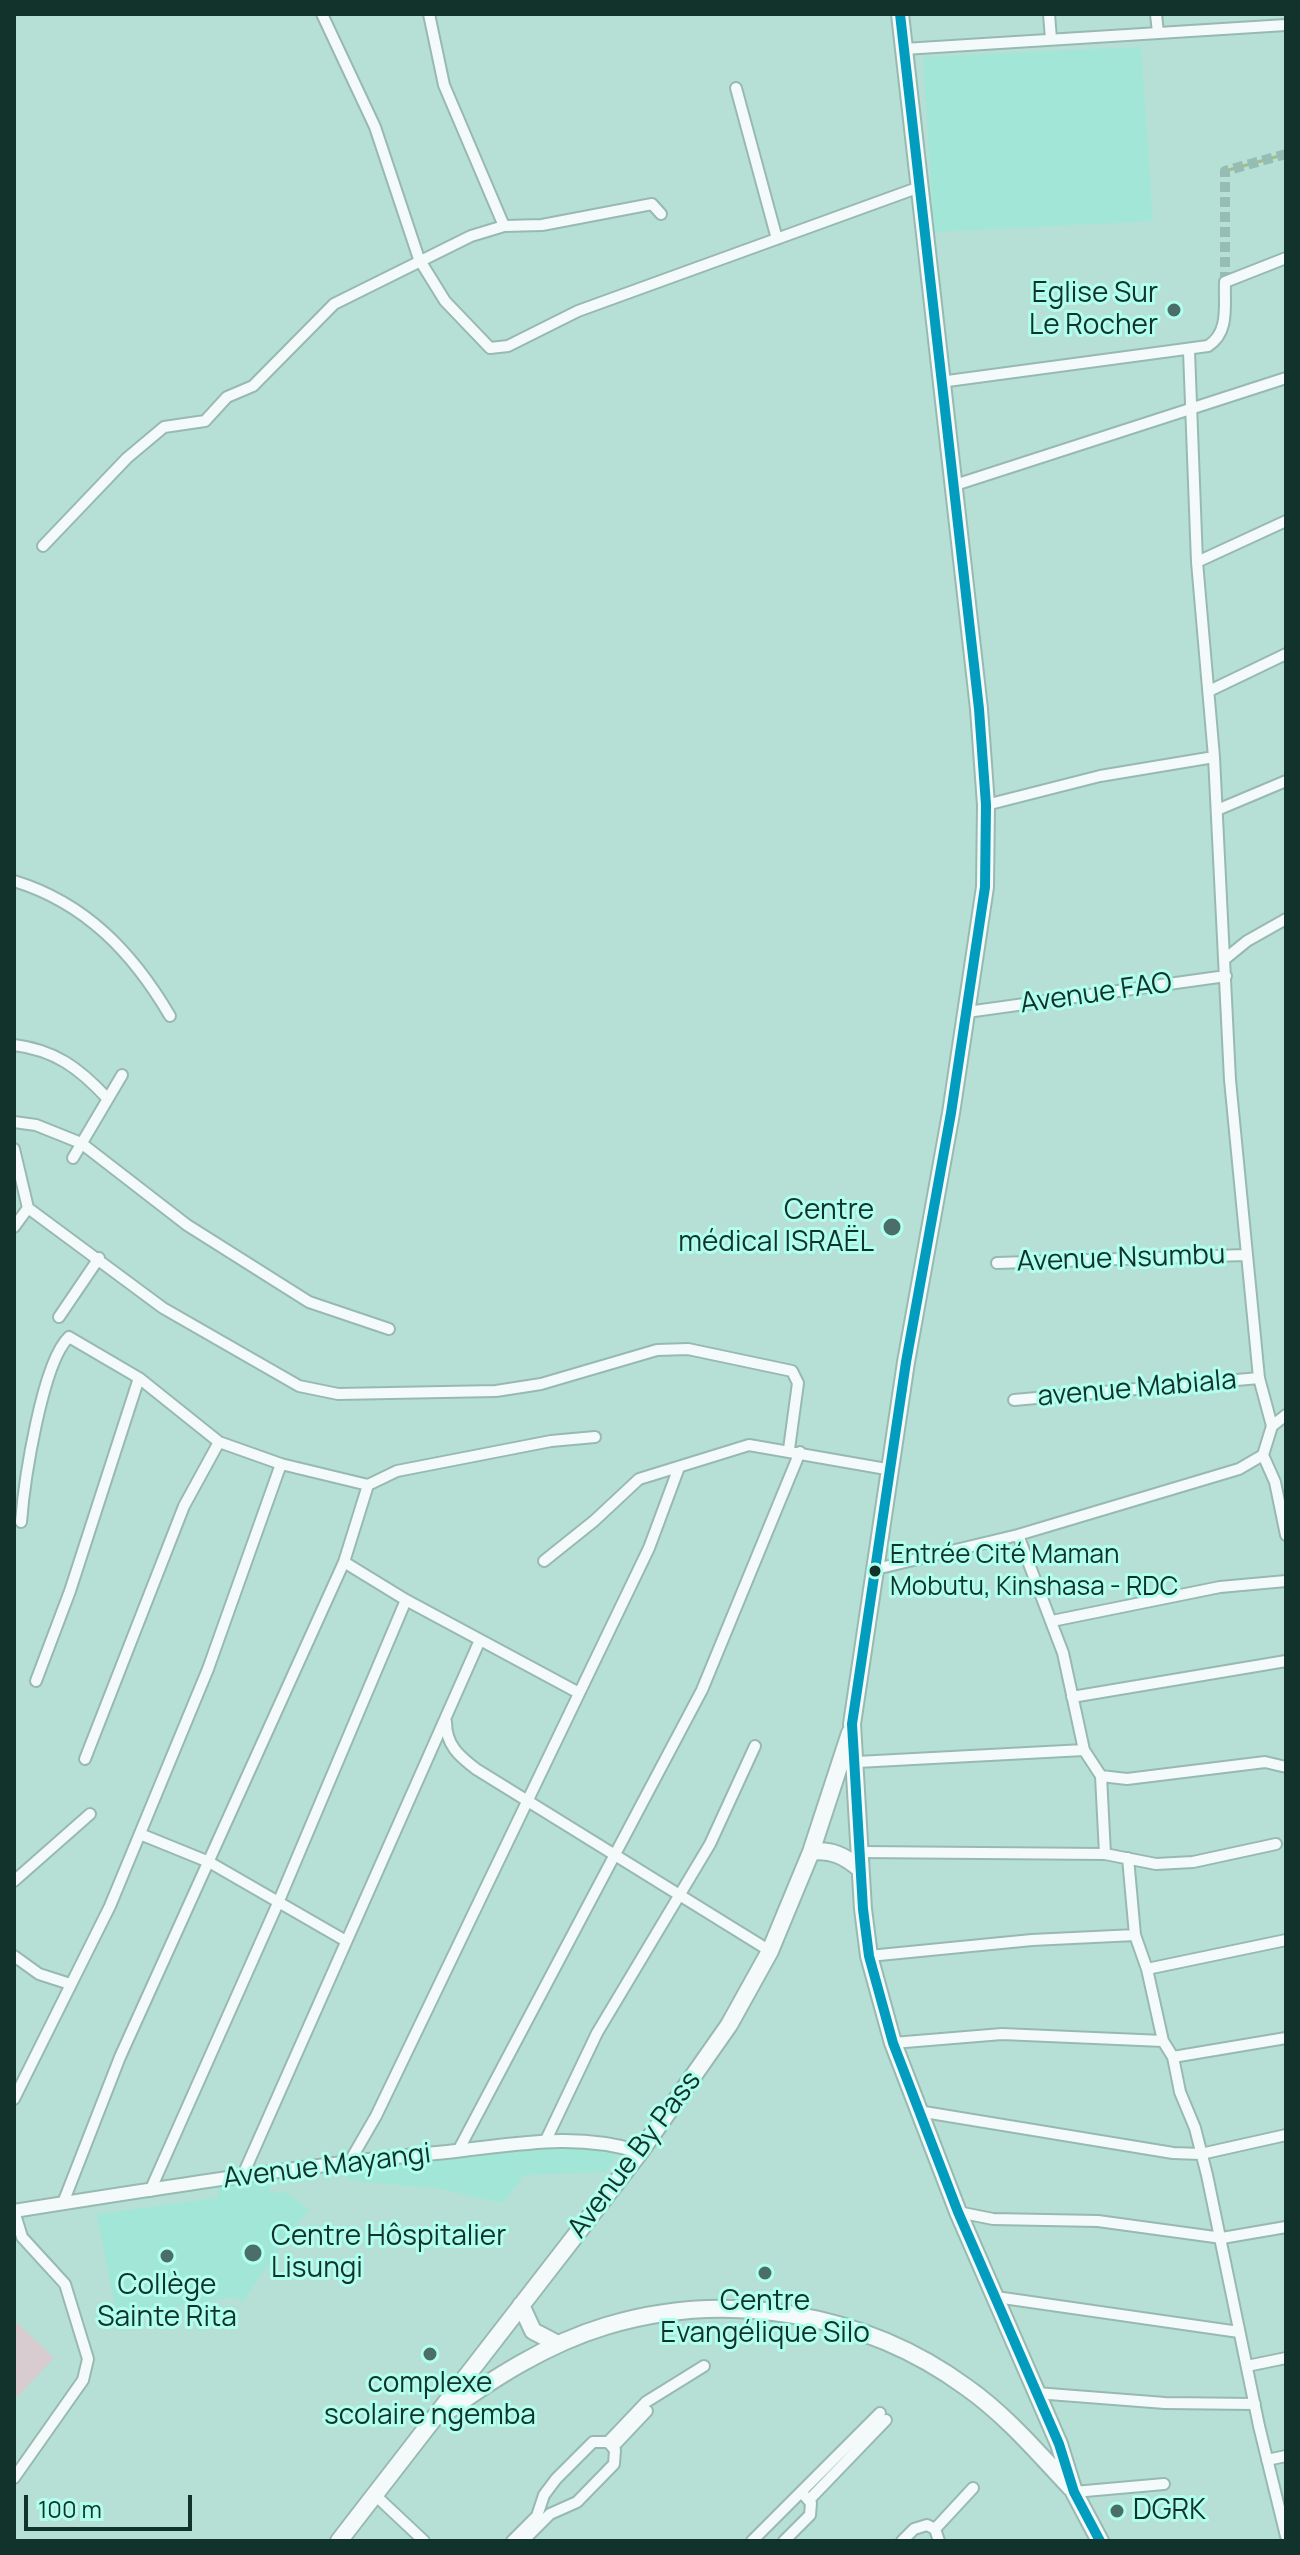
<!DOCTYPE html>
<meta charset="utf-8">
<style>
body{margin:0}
#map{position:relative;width:1300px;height:2555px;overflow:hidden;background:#b6e0d6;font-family:Manrope,sans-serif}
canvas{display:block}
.frame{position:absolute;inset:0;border:16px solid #12322c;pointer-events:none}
.scale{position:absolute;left:24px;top:2495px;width:168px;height:36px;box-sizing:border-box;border:4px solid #12322c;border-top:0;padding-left:10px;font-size:24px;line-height:28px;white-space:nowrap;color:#12322c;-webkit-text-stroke:6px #b1ffed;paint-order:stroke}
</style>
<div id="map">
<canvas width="1300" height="2555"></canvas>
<div class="frame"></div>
<div class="scale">100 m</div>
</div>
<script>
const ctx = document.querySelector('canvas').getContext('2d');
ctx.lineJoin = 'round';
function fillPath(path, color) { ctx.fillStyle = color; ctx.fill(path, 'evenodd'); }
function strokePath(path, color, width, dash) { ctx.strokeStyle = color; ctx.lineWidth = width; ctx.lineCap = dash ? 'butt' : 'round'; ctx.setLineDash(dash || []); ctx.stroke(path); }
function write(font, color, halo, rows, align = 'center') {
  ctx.font = font + ' Manrope,sans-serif'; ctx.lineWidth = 6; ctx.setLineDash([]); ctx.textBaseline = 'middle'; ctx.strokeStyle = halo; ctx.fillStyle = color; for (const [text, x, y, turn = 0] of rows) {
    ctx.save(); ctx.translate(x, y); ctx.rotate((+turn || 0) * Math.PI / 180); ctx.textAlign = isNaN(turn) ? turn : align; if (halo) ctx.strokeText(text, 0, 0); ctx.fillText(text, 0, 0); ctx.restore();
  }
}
fillPath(new Path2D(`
 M1141,47L1153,221L934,232L923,57Z
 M546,2144L619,2151L606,2172L524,2175L503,2203L441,2189L346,2180L357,2166Z
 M269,2181L270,2193L285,2192L309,2209L242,2302L236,2297L117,2317L97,2214L219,2198L217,2187Z`), '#a2e6d7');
fillPath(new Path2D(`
 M14,2320L54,2358L14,2400Z`), '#d8ccd0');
strokePath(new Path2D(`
 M1225,171L1286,154`), '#a4bd86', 3);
strokePath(new Path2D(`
 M1225,282V171L1286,154`), '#95bdb4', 10, [10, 5]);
const minor = new Path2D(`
 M322,14L375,127L419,259L445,301L490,348L508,346L578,311L917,188
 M429,14L444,85L504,226
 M1049,14L1051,39
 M1156,14L1158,33
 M904,49L1286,25
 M736,88L777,239
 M1189,351L1197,562L1214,757L1230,1080L1259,1378L1272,1426
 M940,382L1208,346C1230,332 1224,305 1225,282L1286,258
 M952,486L1286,378
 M43,546L127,458L164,427L205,421L227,397L253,386L334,304L471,236L504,226L542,225L652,204L661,214
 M1197,562L1286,521
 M1209,691L1286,654
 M986,805L1100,776L1214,757
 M1217,810L1286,781
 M14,881C86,903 133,953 170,1016
 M1225,959L1247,941L1286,919
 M967,1012L1226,976
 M14,1045C55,1050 79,1068 107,1098
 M14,1122L36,1125L81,1143L187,1225L309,1302L389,1329
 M14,1149L28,1208
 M73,1158L122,1075
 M14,1227L28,1208L163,1308L299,1386L338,1394L496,1391L541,1384L657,1350L688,1349L792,1371L798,1383L789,1449
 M997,1263L1245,1255
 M59,1317L99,1258
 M1014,1400L1259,1378
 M1263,1455L1275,1482L1286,1535
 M21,1522C24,1483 42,1362 69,1337L139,1378L219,1442L281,1464L368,1485L397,1471L551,1441L595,1437
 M1018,1535L1063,1653L1084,1750L1101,1776L1105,1854
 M544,1561L594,1521L639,1479L749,1445L892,1470
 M344,1562L406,1600L579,1693
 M876,1569L1018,1535L1239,1469L1263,1455L1272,1426L1286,1415
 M1052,1621L1220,1587L1286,1581
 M36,1681L70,1591L139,1378
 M1072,1697L1286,1661
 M446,1722C446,1745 459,1756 476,1769L770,1951
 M85,1759L184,1506L219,1442
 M857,1762L1084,1750
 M1101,1776L1127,1779L1265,1762L1286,1767
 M140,1834L209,1862L346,1941
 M859,1852L1105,1854L1156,1864L1193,1862L1276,1844
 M1128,1858L1135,1935L1147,1969L1163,2041L1173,2057L1180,2092L1195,2128L1207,2175L1259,2426L1286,2536
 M14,1881L90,1814
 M14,1956L39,1974L70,1984
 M869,1956L1032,1940L1135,1935
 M1147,1969L1286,1940
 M893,2043L1002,2034L1163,2041
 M1173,2057L1286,2038
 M14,2099L110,1906L208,1669L281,1464
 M918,2111L1173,2153L1201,2154L1286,2135
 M546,2140L597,2033L710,1844L755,1746
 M458,2151L702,1690L800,1452
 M350,2161L376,2116L649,1548L678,1470
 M242,2177L480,1640
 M150,2191L278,1903L406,1600
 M63,2203L120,2057L344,1562L368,1485
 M958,2212L993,2219L1098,2221L1222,2238L1286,2227
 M996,2297L1239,2332
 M1247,2366L1286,2358
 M1036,2393L1165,2403L1255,2404
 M608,2442L646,2402L704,2366
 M613,2447L647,2411
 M1267,2460L1286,2456
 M14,2478L83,2380L88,2359L65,2284L22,2237L14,2211
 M1074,2492L1164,2484
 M374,2494L424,2541
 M809,2500L886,2420
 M935,2529L973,2488
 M512,2541L537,2516L544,2495L556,2479L593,2442H608L615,2450L614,2464L577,2502L550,2514L523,2541
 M752,2541L880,2413
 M784,2541L810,2515L811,2503L804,2495
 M902,2541L914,2529L927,2525L935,2529L939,2541`);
const tertiary = new Path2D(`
 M14,2211C158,2188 302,2165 447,2152C513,2145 575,2131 640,2152`);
const trunk = new Path2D(`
 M900,14L979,709L986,805L985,887L951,1113L906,1362L852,1724L863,1909L869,1956L893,2043L958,2212L1059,2444L1074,2492L1100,2541
 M811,1852C831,1849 845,1856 860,1869
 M521,2305L533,2331L558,2344
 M441,2416C492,2379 546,2344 606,2326C727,2289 865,2313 966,2387C1006,2415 1038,2453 1071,2488
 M339,2541L640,2152L729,2025L770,1951L811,1852L850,1733`);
strokePath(minor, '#98b9b2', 14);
strokePath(tertiary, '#98b9b2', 16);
strokePath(trunk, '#98b9b2', 20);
strokePath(minor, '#f4faf9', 10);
strokePath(tertiary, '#f4faf9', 12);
strokePath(trunk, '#f4faf9', 16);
strokePath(new Path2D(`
 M900,14L979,709L986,805L985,887L951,1113L906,1362L852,1724L863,1909L869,1956L893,2043L958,2212L1059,2444L1074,2492L1100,2541`), '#029dbe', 10);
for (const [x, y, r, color] of [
 [1174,310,8,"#4b6f68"],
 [892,1227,10,"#4b6f68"],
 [875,1571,7,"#12322c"],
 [253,2253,10,"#4b6f68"],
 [167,2256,8,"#4b6f68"],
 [765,2273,8,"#4b6f68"],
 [430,2354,8,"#4b6f68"],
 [1117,2511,8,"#4b6f68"]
]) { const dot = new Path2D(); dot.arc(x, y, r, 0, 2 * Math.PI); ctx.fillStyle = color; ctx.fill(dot); strokePath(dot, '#b1ffed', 3); }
write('26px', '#12322c', '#b1ffed', [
 ["Entrée Cité Maman",890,1556],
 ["Mobutu, Kinshasa - RDC",890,1588]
], 'left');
write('28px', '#12322c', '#b1ffed', [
 ["Eglise Sur",1158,294,"right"],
 ["Le Rocher",1158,326,"right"],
 ["Centre",874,1211,"right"],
 ["médical ISRAËL",874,1243,"right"],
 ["Centre Hôspitalier",271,2237,"left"],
 ["Lisungi",271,2269,"left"],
 ["Collège",167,2286],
 ["Sainte Rita",167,2318],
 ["Centre",765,2302],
 ["Evangélique Silo",765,2334],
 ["complexe",430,2384],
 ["scolaire ngemba",430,2416],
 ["DGRK",1133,2511,"left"]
]);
write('28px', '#12322c', '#b1ffed', [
 ["Avenue FAO",1096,994,-8],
 ["Avenue Nsumbu",1121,1259,-2],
 ["avenue Mabiala",1137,1389,-5],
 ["Avenue By Pass",635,2155,-53],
 ["Avenue Mayangi",327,2167,-7]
]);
</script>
